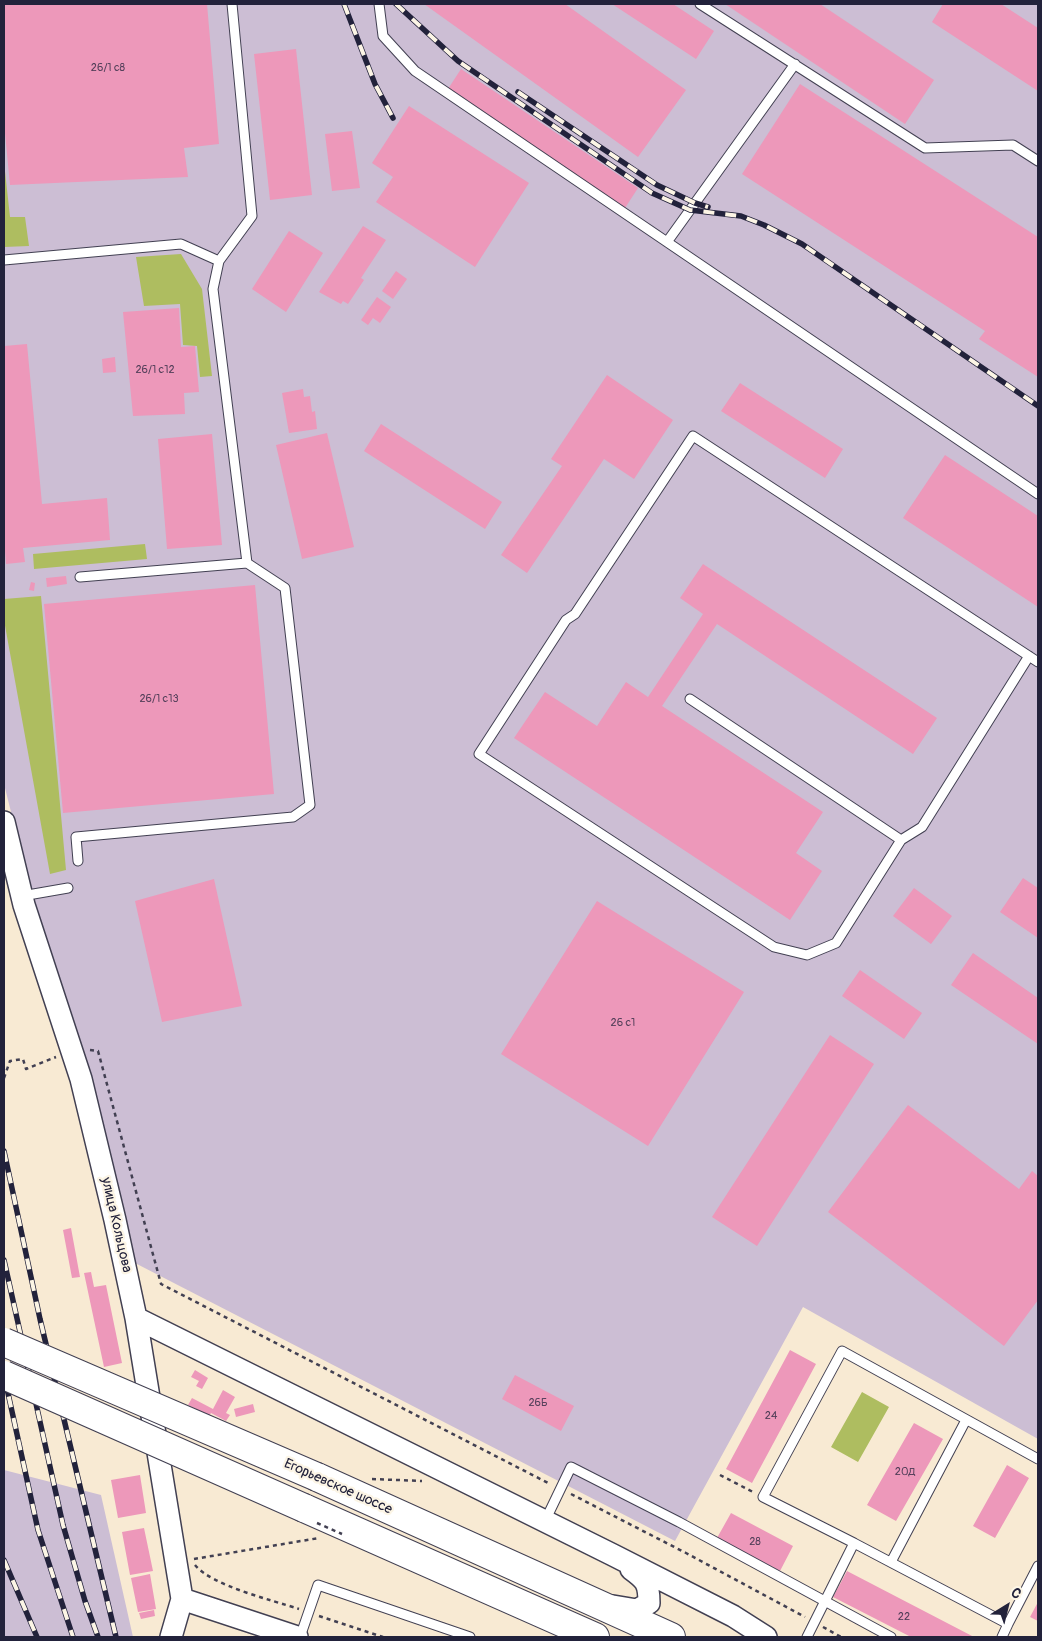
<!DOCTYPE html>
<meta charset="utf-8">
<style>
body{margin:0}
#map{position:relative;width:1042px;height:1641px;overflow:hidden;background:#f8ead3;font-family:Pangolin,sans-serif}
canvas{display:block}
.frame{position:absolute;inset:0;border:5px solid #22223b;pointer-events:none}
.north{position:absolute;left:982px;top:1581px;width:50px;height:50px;-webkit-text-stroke:4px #fcf5e5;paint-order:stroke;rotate:36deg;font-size:14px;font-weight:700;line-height:20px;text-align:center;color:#22223b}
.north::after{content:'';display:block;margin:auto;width:18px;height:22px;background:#22223b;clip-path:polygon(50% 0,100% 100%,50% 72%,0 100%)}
</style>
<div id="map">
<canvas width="1042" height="1641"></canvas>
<div class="frame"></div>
<div class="north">С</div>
</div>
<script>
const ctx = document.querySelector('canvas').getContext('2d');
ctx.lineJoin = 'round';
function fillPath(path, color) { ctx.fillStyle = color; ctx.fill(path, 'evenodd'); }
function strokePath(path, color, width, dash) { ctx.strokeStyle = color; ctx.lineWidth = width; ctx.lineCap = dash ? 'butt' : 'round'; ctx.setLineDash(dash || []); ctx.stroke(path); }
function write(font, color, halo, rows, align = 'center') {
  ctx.font = font + ' Pangolin,sans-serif'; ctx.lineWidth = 4.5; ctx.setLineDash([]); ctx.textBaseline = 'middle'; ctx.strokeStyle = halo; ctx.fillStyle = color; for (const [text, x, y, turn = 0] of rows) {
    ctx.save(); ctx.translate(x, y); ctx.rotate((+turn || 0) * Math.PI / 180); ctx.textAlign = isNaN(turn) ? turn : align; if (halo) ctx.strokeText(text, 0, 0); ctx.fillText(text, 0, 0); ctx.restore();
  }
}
fillPath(new Path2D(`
 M4,4H1038V1439L803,1307L675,1541L135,1263L96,1098L29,884L4,784Z
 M4,1470L101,1495L133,1637H5L4,1634Z`), '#ccbed4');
fillPath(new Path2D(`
 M4,162L10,217H25L29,246L4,247Z
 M181,254L202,289L212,376L200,377L197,346L183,345L180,304L144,306L136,257Z
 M145,544L147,559L34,569L33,554Z
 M41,596L66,870L50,874L4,620V599Z
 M862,1392L889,1407L858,1462L831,1447Z`), '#aebd60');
fillPath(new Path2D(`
 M4,4H207L219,144L184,148L188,177L10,185L5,133H4Z
 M424,4H565L686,90L638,157Z
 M612,4H673L714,31L696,59Z
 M725,4H820L934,80L905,124Z
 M943,4H1001L1038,28V91L932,22Z
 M296,49L312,195L270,200L254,54Z
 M461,69L638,188L625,208L448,89Z
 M800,84L1038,237V377L979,339L985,331L742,174Z
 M409,106L529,183L475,267L376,202L393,177L372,163Z
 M352,131L360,188L332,191L325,134Z
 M363,226L386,240L361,278L364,280L348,304L343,301L341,304L319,292Z
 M289,231L323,253L286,312L252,289Z
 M396,271L407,279L393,299L382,291Z
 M377,297L391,307L380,323L373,318L368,325L361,320Z
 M179,308L181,347L195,346L199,392L184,393L185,414L133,416L123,312Z
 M27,344L42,504L107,498L110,540L23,548L25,562L6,564L5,551H4V346Z
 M115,357L116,372L103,373L102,359Z
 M607,375L673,420L634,479L604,459L527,573L501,555L562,466L551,459Z
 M740,383L843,449L825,478L721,411Z
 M303,389L304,397L310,396L312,412L315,411L317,429L289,433L282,393Z
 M381,424L502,502L485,529L364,451Z
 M327,433L354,547L302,559L276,445Z
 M212,434L222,545L167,549L158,439Z
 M945,455L1038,516V607L903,518Z
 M703,564L937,718L913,754L717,624L662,706L823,812L796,853L822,871L790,920L514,738L545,692L597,726L626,682L648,697L703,614L680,598Z
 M66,576L67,584L47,587L46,578Z
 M31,582L35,583L34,591L29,590Z
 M255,585L274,794L63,813L44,604Z
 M1023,878L1038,888V938L1000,912Z
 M214,879L242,1006L162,1022L135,901Z
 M914,888L952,916L931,944L893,916Z
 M597,901L744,992L648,1146L501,1054Z
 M973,953L1038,998V1044L951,985Z
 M860,970L922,1013L904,1039L842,996Z
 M830,1035L874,1064L757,1246L712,1217Z
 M908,1105L1019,1189L1032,1171L1038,1176V1300L1004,1346L828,1212Z
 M71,1228L80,1277L72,1278L63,1230Z
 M91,1272L94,1287L106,1285L122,1363L104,1367L84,1273Z
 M790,1350L816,1364L752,1483L726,1469Z
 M195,1370L208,1378L202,1389L196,1386L199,1381L191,1377Z
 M515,1375L574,1406L561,1431L502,1399Z
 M223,1390L235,1397L226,1413L230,1415L226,1421L211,1413L209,1416L188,1405L192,1398L213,1409Z
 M253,1404L255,1412L236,1417L234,1409Z
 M914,1423L943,1439L896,1521L867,1505Z
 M1007,1465L1029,1478L995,1538L973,1526Z
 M140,1475L146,1513L118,1518L111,1480Z
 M731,1513L793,1546L780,1571L717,1538Z
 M144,1528L153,1571L130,1575L122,1532Z
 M847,1571L974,1637H911L833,1597Z
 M150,1574L156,1609L138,1612L131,1578Z
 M1038,1602V1621L1030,1617Z
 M154,1610L155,1616L141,1619L139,1613Z`), '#ed98ba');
const service = new Path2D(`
 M379,4L383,36L415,71L667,242
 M700,4L925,148L1013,145L1038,161
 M795,64L667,242L1038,494
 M4,260L181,244L219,261
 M80,577L247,563
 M690,699L901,840L836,943L807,955L774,947L479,754L566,620L575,614L693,436L1038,662
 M901,840L922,827L1029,656
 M78,861L76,837L293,817L310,805L285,588L247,563L213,289L219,261L252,216L232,4
 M22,896L68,888
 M545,1521L571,1467L679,1522L891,1637
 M854,1543L763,1497L842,1351L1038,1459
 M891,1562L966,1420
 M1008,1624L1038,1566
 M300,1637L318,1585L470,1637
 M807,1637L854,1543L1008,1624L1002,1637`);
const tertiary = new Path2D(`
 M4,822L24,905L81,1079L115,1220L136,1318L182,1599L171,1637
 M136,1318L613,1555L733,1616L766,1637
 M182,1599L297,1637
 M613,1606L637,1610L649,1603C649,1583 646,1580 631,1569`);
const primary = new Path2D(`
 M317,1477L671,1637
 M304,1508L595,1637`);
strokePath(service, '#424052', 11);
strokePath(tertiary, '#424052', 24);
strokePath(primary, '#424052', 30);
strokePath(new Path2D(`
 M90,1050L98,1051L161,1284L550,1484
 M4,1078L10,1061L23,1059L26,1069L56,1057
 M720,1475L753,1492
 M372,1479L422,1481
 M571,1494L686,1553L805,1617
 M194,1559L319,1538
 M195,1565C212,1586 272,1600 299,1609
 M319,1616L383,1637
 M823,1627L841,1637`), '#424052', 2.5, [4, 4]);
strokePath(service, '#fff', 9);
strokePath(tertiary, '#fff', 21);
strokePath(primary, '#fff', 28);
const rail = new Path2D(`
 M344,4L375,84L393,118
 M396,4L458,61L652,193L690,210L741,216L764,225L802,244L1038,406
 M518,92L657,185L695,203L708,207
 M4,1151L40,1319L116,1637
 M4,1260L63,1525L85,1601L98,1637
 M4,1375L38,1530L73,1637
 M4,1560L37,1637`);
strokePath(rail, '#22223b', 5.5);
strokePath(rail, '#fcf5e5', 4, [11]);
const primaryBridge = new Path2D(`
 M4,1342L317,1477
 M4,1375L304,1508`);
strokePath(primaryBridge, '#424052', 30, []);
strokePath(new Path2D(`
 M317,1523L342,1534`), '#424052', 2.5, [4, 4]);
strokePath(primaryBridge, '#fff', 28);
write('11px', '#55405b', null, [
 ["26/1 с8",108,68],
 ["26/1 с12",155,370],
 ["26/1 с13",159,699],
 ["26 с1",623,1023],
 ["26Б",538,1403],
 ["24",771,1416],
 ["20Д",905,1472],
 ["28",755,1542],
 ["22",904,1617]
]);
write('14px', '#22223b', '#fcf5e5', [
 ["улица Кольцова",116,1225,77],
 ["Егорьевское шоссе",338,1487,24]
]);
</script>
